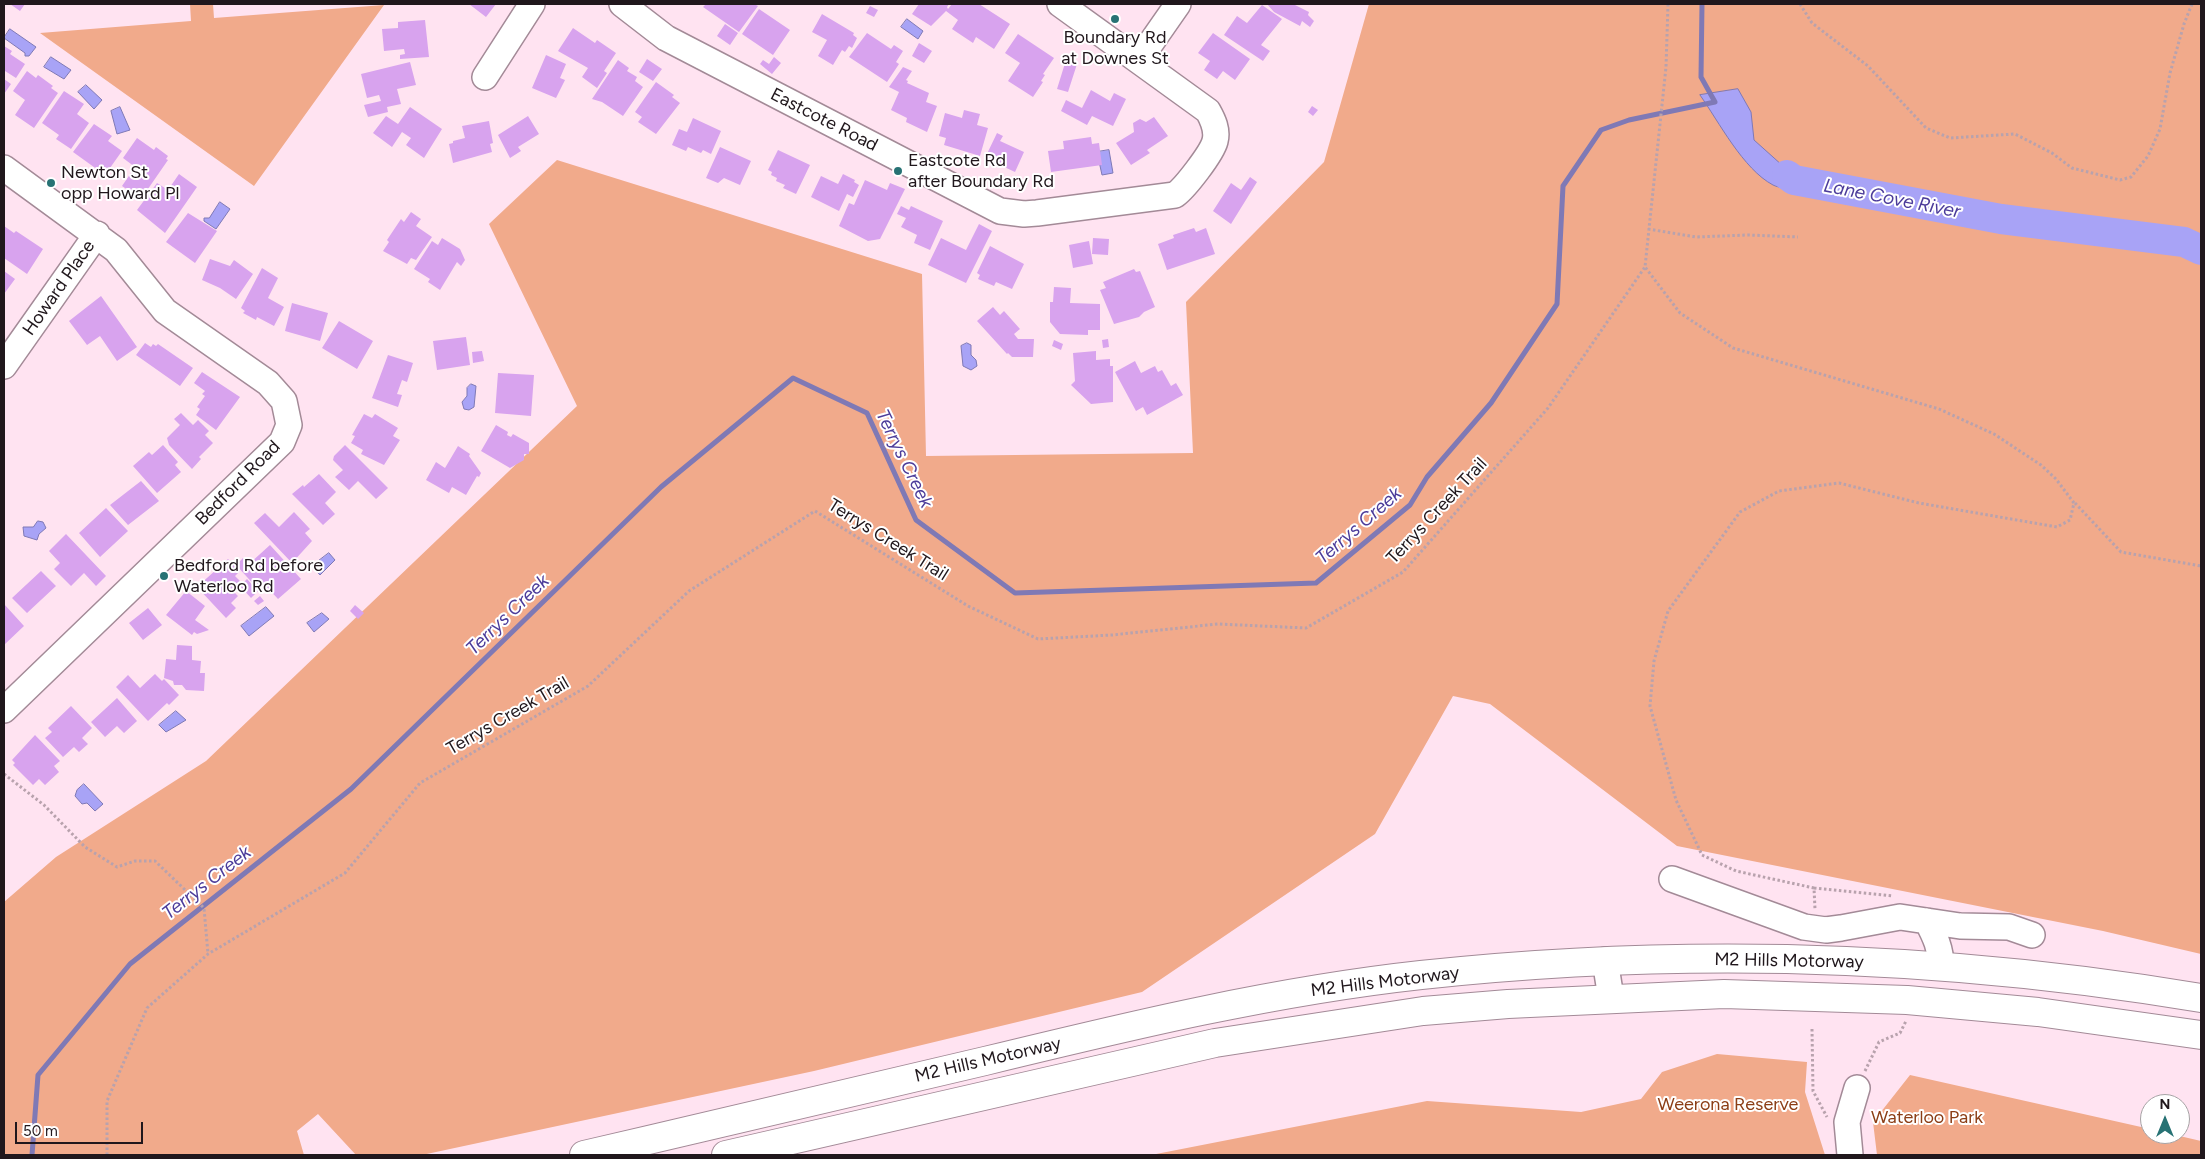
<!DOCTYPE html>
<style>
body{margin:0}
#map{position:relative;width:2205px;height:1159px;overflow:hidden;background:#ffe3f1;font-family:Figtree,sans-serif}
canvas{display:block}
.frame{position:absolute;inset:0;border:5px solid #20171c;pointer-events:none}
.north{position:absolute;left:2140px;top:1094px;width:50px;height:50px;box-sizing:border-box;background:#fff;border:1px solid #a6a2a4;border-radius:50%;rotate:0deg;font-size:14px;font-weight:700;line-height:20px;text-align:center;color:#20171c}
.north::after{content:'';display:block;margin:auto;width:18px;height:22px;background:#277274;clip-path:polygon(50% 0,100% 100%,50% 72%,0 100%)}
.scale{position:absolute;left:15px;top:1122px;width:128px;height:22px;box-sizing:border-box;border:2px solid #20171c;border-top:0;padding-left:6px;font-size:15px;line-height:18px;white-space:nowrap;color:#20171c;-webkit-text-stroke:4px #fff;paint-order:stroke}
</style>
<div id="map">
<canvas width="2205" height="1159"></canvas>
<div class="frame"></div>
<div class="north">N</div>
<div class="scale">50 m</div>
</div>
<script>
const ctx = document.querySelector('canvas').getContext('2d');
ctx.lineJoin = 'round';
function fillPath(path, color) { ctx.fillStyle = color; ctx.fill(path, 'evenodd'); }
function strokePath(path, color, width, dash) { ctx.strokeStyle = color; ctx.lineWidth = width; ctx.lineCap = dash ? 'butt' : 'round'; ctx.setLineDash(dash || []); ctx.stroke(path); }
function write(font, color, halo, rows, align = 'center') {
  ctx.font = font + ' Figtree,sans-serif'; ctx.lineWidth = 4; ctx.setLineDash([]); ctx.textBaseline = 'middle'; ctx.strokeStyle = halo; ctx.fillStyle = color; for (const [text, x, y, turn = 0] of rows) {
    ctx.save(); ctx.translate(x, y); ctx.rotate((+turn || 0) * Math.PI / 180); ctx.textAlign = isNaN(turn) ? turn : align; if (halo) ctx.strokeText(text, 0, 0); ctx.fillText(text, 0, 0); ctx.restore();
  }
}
fillPath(new Path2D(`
 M190,4H213L214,18L384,5L254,186L40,33L191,21Z
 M1369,4H2201V954L2103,931L1677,846L1490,704L1453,696L1375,834L1142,992L814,1071L422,1155H356L318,1114L297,1131L304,1155H4V902L56,857L206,761L577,406L489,224L557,160L922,274L926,456L1193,453L1186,302L1324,162Z
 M1717,1054L1807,1062L1805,1092L1825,1155H1151L1427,1101L1581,1112L1641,1099L1662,1072Z
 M1910,1075L2150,1129V1134H2171L2201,1141V1155H1877L1873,1122Z`), '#f1aa8b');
const water = new Path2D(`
 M907,19L923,31L918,39L901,27Z
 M10,29L36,47L29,56H25V53L4,38Z
 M51,57L71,70L64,79L44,67Z
 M86,85L102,100L94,109L78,92Z
 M1738,89L1751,112L1754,140L1783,166L1839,185C1824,186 1786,192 1773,185C1743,169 1719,122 1700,95Z
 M120,107L130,130L117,134L111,111Z
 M1109,150L1113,173L1102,175L1097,152Z
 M220,202L230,209L216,229L204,221V218H209Z
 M967,343L971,345V355L976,360L977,366L971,370L963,366L961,346Z
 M471,384L476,386L474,407L469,410L464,409L462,402L467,396V388Z
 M38,521L43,522L46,528L39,534L37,540L24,536L23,527H33Z
 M329,553L335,560L320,575L312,566Z
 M266,607L274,616L249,636L241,626Z
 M322,613L329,619L314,632L307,623Z
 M176,711L186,720L166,732L159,725Z
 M84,784L103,804L95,811L87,803L82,804L75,796L77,790Z`);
fillPath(water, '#a8a3f6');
strokePath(water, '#7f79b5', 1);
strokePath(new Path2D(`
 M32,1155L38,1075L130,964L351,789L661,487L793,378L867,413L916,520L1015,593L1316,583L1410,505L1427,477L1491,403L1557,304L1563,186L1601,130L1629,120L1715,102L1701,77L1702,4`), '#7f79b5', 5);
strokePath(new Path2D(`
 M1787,175L1794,180L2001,219L2184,242L2201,250`), '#a8a3f6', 30);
fillPath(new Path2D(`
 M10,4H25L20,11Z
 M469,4H496L486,17Z
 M706,4H754L758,6L739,32L703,7Z
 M919,4H949L947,7L948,9L952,4H979L1010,24L994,49L976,37L973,43L952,29L958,20L946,11L931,26L912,14Z
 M1267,4H1293L1309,12L1308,15L1314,21L1310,27L1302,21L1300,26L1274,12Z
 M1262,5L1282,19L1261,45L1270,51L1263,61L1224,35L1237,16L1247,23Z
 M870,6L878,10L874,17L866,13Z
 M759,9L790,30L773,55L742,34Z
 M822,14L854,33L853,35L857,38L852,48L849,46L845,52L842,50L833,65L818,56L827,40L812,32Z
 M425,20L429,57L400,59V55L405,54L404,49L384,51L382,29L398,28V22Z
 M725,24L738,33L730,45L717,36Z
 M573,28L595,43L597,40L616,53L604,71L607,73L597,88L582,77L588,68L558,51Z
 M867,33L891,49L894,45L903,51L896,62L899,64L887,82L849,57Z
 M1213,33L1250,59L1235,80L1223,71L1217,79L1204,70L1210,61L1198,53Z
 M1018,34L1054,58L1043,74L1045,75L1041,81L1043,82L1033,97L1008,81L1020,63L1005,53Z
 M919,43L932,51L924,63L912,56Z
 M4,46L12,51L10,54L25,64L16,78L5,71L4,73Z
 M546,55L566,64L560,78L565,80L556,98L532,88Z
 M774,57L781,63L772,74L760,64L763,60L769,64Z
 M647,59L662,69L653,81L639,72Z
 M618,60L629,68L627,71L637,77L635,81L643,87L623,116L602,102L592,99Z
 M1066,60L1077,64L1068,92L1057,89Z
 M410,62L416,85L397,89L401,104L387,107L388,112L368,117L364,105L381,101L379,95L367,98L361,74Z
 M903,67L912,71L906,80L908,81L907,83L929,93L926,102L937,106L927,132L906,122L907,118L891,110L899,92L889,87Z
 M27,71L36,78L38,75L53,86L51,88L58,93L34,128L15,115L25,100L13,91Z
 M4,79L11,84L4,94Z
 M656,82L674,95L672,97L680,103L656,134L638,122L642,117L635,112Z
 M1091,90L1110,101L1114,93L1126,99L1113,126L1092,116L1087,125L1061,111L1066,100L1082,108Z
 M64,91L84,104L77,114L89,123L71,149L56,139L59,135L42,123Z
 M1312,106L1318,110L1313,116L1308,112Z
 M410,107L442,129L424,158L406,145L411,138L402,132L392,147L373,133L386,116L398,124Z
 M964,110L980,114L977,125L988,128L980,156L944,145L946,138L939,136L945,113L962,118Z
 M528,116L539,134L518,147L521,151L510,158L498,135Z
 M1154,117L1168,136L1147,150L1150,153L1131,165L1116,143L1134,132L1133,123L1140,119L1146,122Z
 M693,118L721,131L711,154L703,150L701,153L688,147L686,151L672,145L679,129L687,132Z
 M489,121L493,143L490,144L492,152L453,163L449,144L453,143V141L465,138L462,126Z
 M94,124L112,136L108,141L122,151L105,175L73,152Z
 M997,133L1003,136L1000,141L1024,152L1015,172L985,158Z
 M1091,137L1092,144L1099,143L1102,165L1051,172L1048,151L1064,149L1063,141Z
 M137,138L154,150L156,147L168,156L166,159L168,160L141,199L122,186L135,167L123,158Z
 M720,147L751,161L740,185L724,178L718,183L706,178Z
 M778,150L810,165L796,194L783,188L785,185L776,181L777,178L771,175L772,172L768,170Z
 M179,174L197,187L165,233L137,210L157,183L168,190Z
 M843,174L855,180L854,182L859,185L853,197L847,194L839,211L811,197L821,176L838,184Z
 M1250,177L1257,182L1231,224L1213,211L1231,183L1241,190Z
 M865,180L887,190L890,183L905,189L880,239L868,241L839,226L849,203L854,205Z
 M901,206L909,210L911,206L943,221L930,250L914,243L917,235L901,227L906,218L897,214Z
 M411,212L421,219L416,226L432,237L416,260L411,258L407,264L383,251L389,242L387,240L401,219L404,222Z
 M188,213L217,231L195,263L166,242Z
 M979,224L992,231L966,283L928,265L941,238L966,250Z
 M4,226L14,233L16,231L43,249L27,274L4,258Z
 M1194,228L1196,232L1206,228L1215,254L1167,270L1158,244L1174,238L1173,235Z
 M442,238L460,249L465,260L461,266L457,262L440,290L428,282L430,279L414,269L432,241L438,245Z
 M1093,238L1109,239L1108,255L1092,254Z
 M1089,241L1093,264L1073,268L1069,245Z
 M990,246L1024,264L1012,289L996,282L994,286L978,279L980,275L977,273Z
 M210,259L230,266L234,260L253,274L236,299L220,288L202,280Z
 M262,268L278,278L268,298L284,307L274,326L257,317L256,320L243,313L245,311L241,308Z
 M1134,269L1136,272L1140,271L1155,307L1144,312L1139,317L1114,324L1100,290L1106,288L1103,282Z
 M4,271L15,279L4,294Z
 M1054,287L1071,288L1070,303L1100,304V330H1088V335L1060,334L1050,322V302H1053Z
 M101,296L137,347L117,361L100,336L87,345L69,321Z
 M292,303L328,313L320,341L285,331Z
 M993,307L1000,315L1004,311L1020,329L1014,334L1018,339H1034L1033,357H1012L1008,353L1007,354L977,321Z
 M339,321L373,341L357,369L322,348Z
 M466,337L470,365L437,370L433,341Z
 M1108,339L1109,347L1103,348L1102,340Z
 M1054,340L1063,344L1061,350L1052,346Z
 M145,343L151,347L153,344L156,346L158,344L193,368L180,386L136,355Z
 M482,351L484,361L473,363L472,352Z
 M1096,351V360L1110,359V366H1113V402L1091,404L1071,385L1075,381L1073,353Z
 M388,355L413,363L407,382L402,380L397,394L402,395L398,407L372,398Z
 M1135,361L1141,373L1155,366L1158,372L1162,370L1171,386L1176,383L1183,395L1147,415L1143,407L1136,411L1115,372Z
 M202,372L240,397L216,430L196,415L200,409L197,407L205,396L202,394L205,391L194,383Z
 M498,373L534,375L531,416L495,413Z
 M181,413L193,425L198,420L209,431L205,435L213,443L199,457L201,459L192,469L169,445L167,438L180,425L174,419Z
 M364,414L372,418L375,414L398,428L393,436L400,440L384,465L361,454L363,450L351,443L355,436L352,435Z
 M496,425L508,432L507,435L511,437L513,434L529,443V454H524V460L510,468L481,451Z
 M163,445L178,462L175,465L181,472L157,493L133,466L149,452L152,455Z
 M345,445L388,488L376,499L358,481L349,490L335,477L343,470L333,460L334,456Z
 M458,446L470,454L469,456L481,473L479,477L477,476L466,495L452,487L449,493L426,480L436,462L445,468Z
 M319,474L336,492L325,503L335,514L323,525L292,494L303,485L304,487Z
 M141,481L159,501L128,525L110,505Z
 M106,508L128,531L100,557L79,533Z
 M294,512L310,529L305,533L312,541L292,563L254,523L265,513L279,527Z
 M66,534L106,576L96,586L84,573L71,586L54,569L60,563L49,551Z
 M270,545L301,579L278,599L264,584L258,589L236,565L243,558L249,564Z
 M228,559L240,571L235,576L240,581L231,589L238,596L231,603L236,608L226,618L197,587Z
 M41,571L56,586L27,613L12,598Z
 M247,579L258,591L251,598L240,586Z
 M186,591L205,606L195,620L209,630L197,634L194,632L192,635L166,615Z
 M260,596L264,601L258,605L254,601Z
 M4,604L24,626L4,645Z
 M355,605L364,613L358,619L350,611Z
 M148,608L162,625L143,640L129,623Z
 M177,645L192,646V660L201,661L200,673H205L204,691L186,690L182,685H174L173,681L164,678L166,659L176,660Z
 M155,674L162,681L164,679L179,695L169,705L167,703L148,721L116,687L128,675L140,688Z
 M117,698L137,721L124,733L117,726L105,737L91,722Z
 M71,706L92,728L82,738L88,744L79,752L74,747L63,757L45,738L52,732L48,728Z
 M35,735L60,761L54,766L59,772L45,785L39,779L33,785L13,765L15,763L12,760Z`), '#d8a3ee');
const minor = new Path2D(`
 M622,4L666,38L1000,211L1024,214L1037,213L1175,195C1185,188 1212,153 1215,141C1218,130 1213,120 1208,111L1060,4
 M1139,60L1178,4
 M485,77L532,4
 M4,168L116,250L165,311L268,383L284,401L289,425L282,442L4,710
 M4,366L97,234
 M1672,879L1804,927L1826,930L1841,928L1900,917L1960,926L2009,927L2032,935
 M1927,921C1935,936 1941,949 1941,966
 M1605,960L1611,998
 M1850,1155L1847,1122L1857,1088`);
const highway = new Path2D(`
 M584,1155C718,1124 852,1092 985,1061C1129,1026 1274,991 1421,975C1681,947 1944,955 2201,998
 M726,1155L1215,1043L1423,1011L1508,1004L1724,994L1907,1000L2038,1012L2201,1035`);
strokePath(minor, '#a38a97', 28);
strokePath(highway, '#a38a97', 30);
strokePath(new Path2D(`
 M1668,4L1666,67L1645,267L1680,313L1733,348L1939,409L1994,434L2041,465L2056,479L2074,503L2070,520L2057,527L1919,503L1839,483L1779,491L1740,512L1668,611L1654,661L1650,706L1676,800L1702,855L1736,871L1814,888L1815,909
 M1800,4L1812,23L1868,66L1926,128L1950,138L2015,134L2052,153L2072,168L2120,180L2131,177L2148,156L2160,129L2170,73L2184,24L2192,4
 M1648,229L1696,237L1748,235L1798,237
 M2075,503L2121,552L2201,566
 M4,774L44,805L85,847L117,867L135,861H155L204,908L208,954
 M1814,888L1893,896
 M1812,1029L1813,1091L1827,1117
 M1865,1071L1879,1042L1900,1033L1906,1021
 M107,1155V1101L147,1008L208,954L345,873L420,783L588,686L689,591L815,511L968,606L1038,639L1112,635L1218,624L1306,628L1403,572L1548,408L1645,267`), '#b8a2ad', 3, [2.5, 2.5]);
strokePath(minor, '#fff', 25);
strokePath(highway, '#fff', 28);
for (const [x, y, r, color] of [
 [1115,19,5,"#277274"],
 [898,171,5,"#277274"],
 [51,183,5,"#277274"],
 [164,576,5,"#277274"]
]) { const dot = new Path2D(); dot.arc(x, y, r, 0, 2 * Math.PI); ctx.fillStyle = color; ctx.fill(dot); strokePath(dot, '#fff', 2); }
write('18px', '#20171c', '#fff', [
 ["Boundary Rd",1115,38,"center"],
 ["at Downes St",1115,59,"center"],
 ["Eastcote Rd",908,161],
 ["after Boundary Rd",908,182],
 ["Newton St",61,173],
 ["opp Howard Pl",61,194],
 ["Bedford Rd before",174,566],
 ["Waterloo Rd",174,587]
], 'left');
write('18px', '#20171c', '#fff', [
 ["Eastcote Road",824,120,27],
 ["Howard Place",59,288,-55],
 ["Bedford Road",238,483,-45],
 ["Terrys Creek Trail",1437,511,-47],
 ["Terrys Creek Trail",888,540,32],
 ["Terrys Creek Trail",508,716,-30],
 ["M2 Hills Motorway",1789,961,1],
 ["M2 Hills Motorway",1385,982,-7],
 ["M2 Hills Motorway",988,1060,-13]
]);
write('18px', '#8b3d15', '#fff', [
 ["Weerona Reserve",1728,1105],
 ["Waterloo Park",1927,1118]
]);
write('italic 19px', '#4c3c9a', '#fff', [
 ["Lane Cove River",1892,199,11],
 ["Terrys Creek",904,459,64],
 ["Terrys Creek",1359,526,-41],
 ["Terrys Creek",508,615,-44],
 ["Terrys Creek",207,883,-38]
]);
</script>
